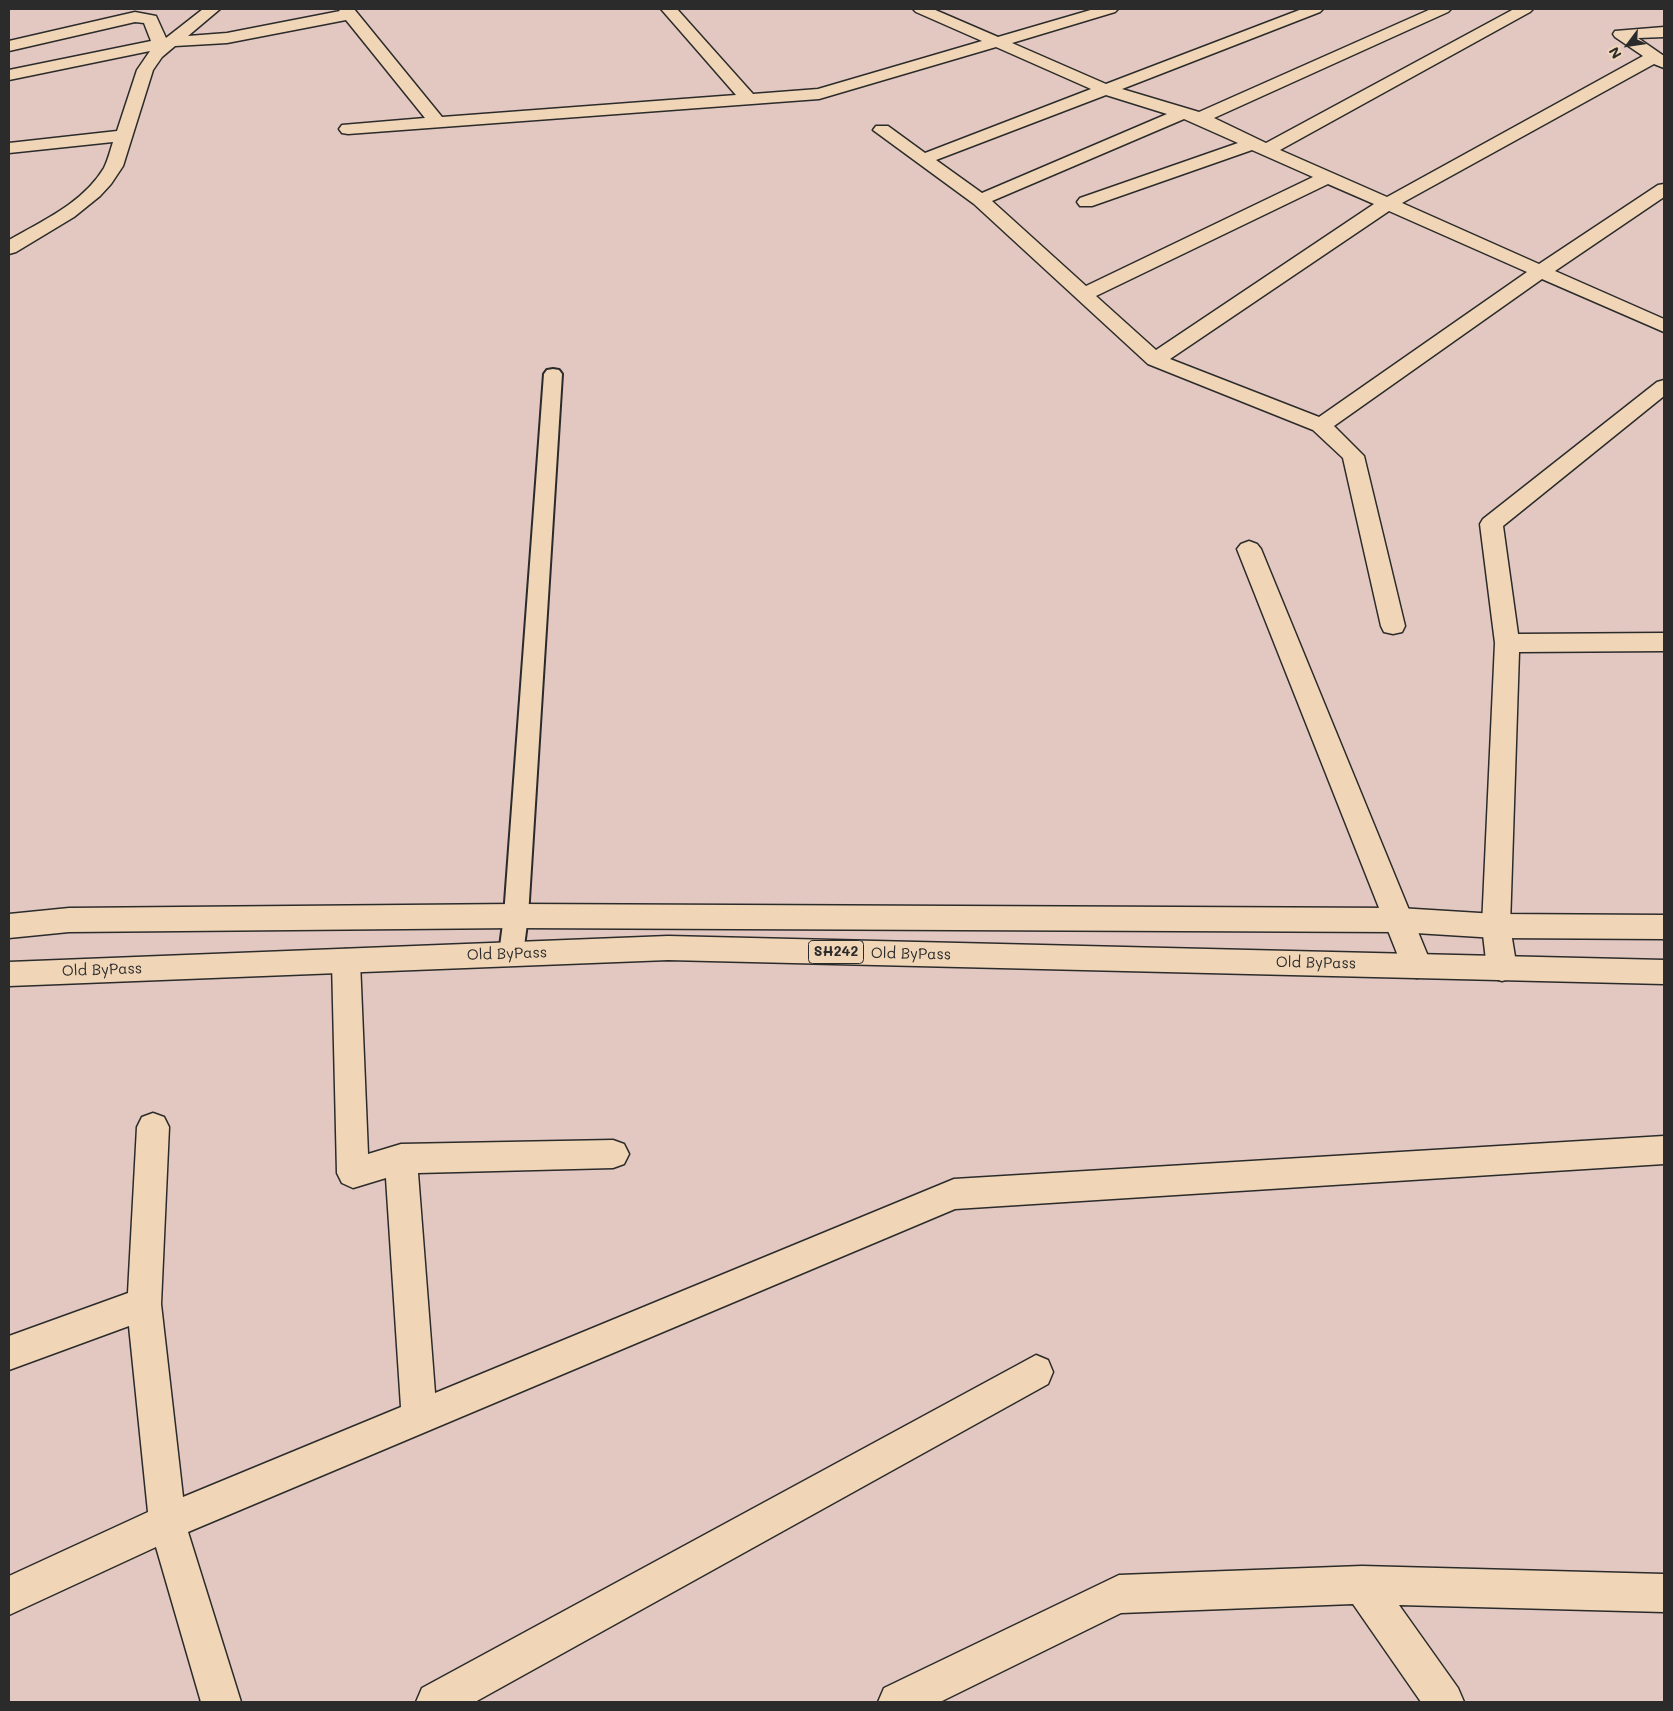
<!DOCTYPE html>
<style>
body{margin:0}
#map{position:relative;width:1673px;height:1711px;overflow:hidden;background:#e3c8c1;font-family:Mali,sans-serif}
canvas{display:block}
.frame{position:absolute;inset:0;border:10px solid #2b2b2b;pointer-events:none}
.north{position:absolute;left:1603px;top:20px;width:50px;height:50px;-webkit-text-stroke:4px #f0d6b7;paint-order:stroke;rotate:239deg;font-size:14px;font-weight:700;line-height:20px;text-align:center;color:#2b2b2b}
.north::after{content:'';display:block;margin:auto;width:18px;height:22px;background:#2b2b2b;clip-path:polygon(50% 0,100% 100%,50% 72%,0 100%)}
</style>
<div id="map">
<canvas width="1673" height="1711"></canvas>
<div class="frame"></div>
<div class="north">N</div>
</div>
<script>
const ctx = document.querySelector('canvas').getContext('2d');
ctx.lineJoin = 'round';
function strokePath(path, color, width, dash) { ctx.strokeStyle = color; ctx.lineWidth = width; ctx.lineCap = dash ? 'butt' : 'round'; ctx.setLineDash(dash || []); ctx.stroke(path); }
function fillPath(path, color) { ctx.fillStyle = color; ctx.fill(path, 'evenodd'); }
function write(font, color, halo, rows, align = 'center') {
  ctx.font = font + ' Mali,sans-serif'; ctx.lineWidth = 5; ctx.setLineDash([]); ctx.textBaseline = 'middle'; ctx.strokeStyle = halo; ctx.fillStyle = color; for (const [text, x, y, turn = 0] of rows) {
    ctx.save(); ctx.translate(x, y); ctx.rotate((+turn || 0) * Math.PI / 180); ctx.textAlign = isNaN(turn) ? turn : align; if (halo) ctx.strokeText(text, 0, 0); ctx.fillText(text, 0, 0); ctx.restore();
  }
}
const service = new Path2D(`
 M553,369L559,370L562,374L528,916L523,954L520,961L511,964L502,961L499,954L504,916L544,374L547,370Z`);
const minor = new Path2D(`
 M203,9H220L188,36L227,33L340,11L338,9H354L442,117L736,95L661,9H677L753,94L818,89L982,41L916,12L913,9H933L998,37L1094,9H1118L1115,12L1012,43L1106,84L1302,9H1323L1320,12L1122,89L1199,112L1431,9H1451L1448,12L1214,118L1266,143L1514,9H1533L1530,12L1280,150L1387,197L1643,56L1615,37L1613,34L1615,31L1664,27V37L1638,38L1664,56V68L1654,64L1402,203L1539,264L1658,185L1664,184V197L1555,271L1664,319V332L1542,279L1334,426L1364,456L1405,626L1402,632L1393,634L1384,632L1381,626L1343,458L1313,430L1148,364L974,204L873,130L876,126H888L925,153L1091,89L996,47L819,99L348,134L342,133L339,129L342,125L425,118L346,20L227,43L175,46L162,57L153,70L123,166L111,184L100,196L74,217L16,252L9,254V240C42,221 83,203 104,168C108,160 110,151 113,142L9,153V143L117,131L137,70L150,51L9,80V70L151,41L144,23L135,22L9,51V41L135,12L156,16L166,38ZM1106,95L1167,114L982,193L936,160ZM1184,119L1238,143L1080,198L1077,202L1080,206H1092L1252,150L1313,177L1086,286L992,201ZM1328,184L1374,204L1156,350L1096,296ZM1389,211L1527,272L1319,417L1170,359Z
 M1664,380V396L1503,526L1518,634L1664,633V651L1519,652L1510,926L1517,969L1512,978L1502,981L1492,978L1487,969L1482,926L1495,643L1480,524L1483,519L1657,382Z
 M1249,541L1257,544L1261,549L1432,966L1427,975L1417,978L1407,975L1402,966L1237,549L1241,544Z
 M346,949L356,952L360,961L368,1154L401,1144L613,1140L624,1144L629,1154L624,1164L613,1168L418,1173L435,1393L954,1179L1664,1136V1164L955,1209L188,1532L241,1702H201L156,1547L9,1615V1576L148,1512L129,1326L9,1370V1336L128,1293L137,1127L142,1117L153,1113L164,1117L169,1127L161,1304L183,1497L401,1407L386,1178L353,1188L342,1183L337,1173L332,961L336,952Z
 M1036,1355L1048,1360L1053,1372L1048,1384L475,1702H416L422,1688Z
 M1362,1566L1664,1574V1612L1399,1605L1458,1688L1464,1702H1421L1353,1604L1121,1613L940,1702H878L884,1688L1119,1575Z`);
const primary = new Path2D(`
 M516,904L1399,908L1496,914L1664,915V939L1496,938L1399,932L516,928L69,932L9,938V914L69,908Z
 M668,936L1664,960V984L668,960L9,986V962Z`);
strokePath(service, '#2b2b2b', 4);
strokePath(minor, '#2b2b2b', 3);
strokePath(primary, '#2b2b2b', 3);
fillPath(service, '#f0d6b7');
fillPath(minor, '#f0d6b7');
fillPath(primary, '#f0d6b7');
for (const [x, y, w] of [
 [836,952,55]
]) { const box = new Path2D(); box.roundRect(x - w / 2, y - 11.5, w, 23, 4); ctx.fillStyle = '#f0d6b7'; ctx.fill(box); strokePath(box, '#2b2b2b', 1); }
write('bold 14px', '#2b2b2b', null, [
 ["SH242",836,952]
]);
write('15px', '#2b2b2b', '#f0d6b7', [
 ["Old ByPass",507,954,-2],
 ["Old ByPass",911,954,1],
 ["Old ByPass",1316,963,1],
 ["Old ByPass",102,970,-2]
]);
</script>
